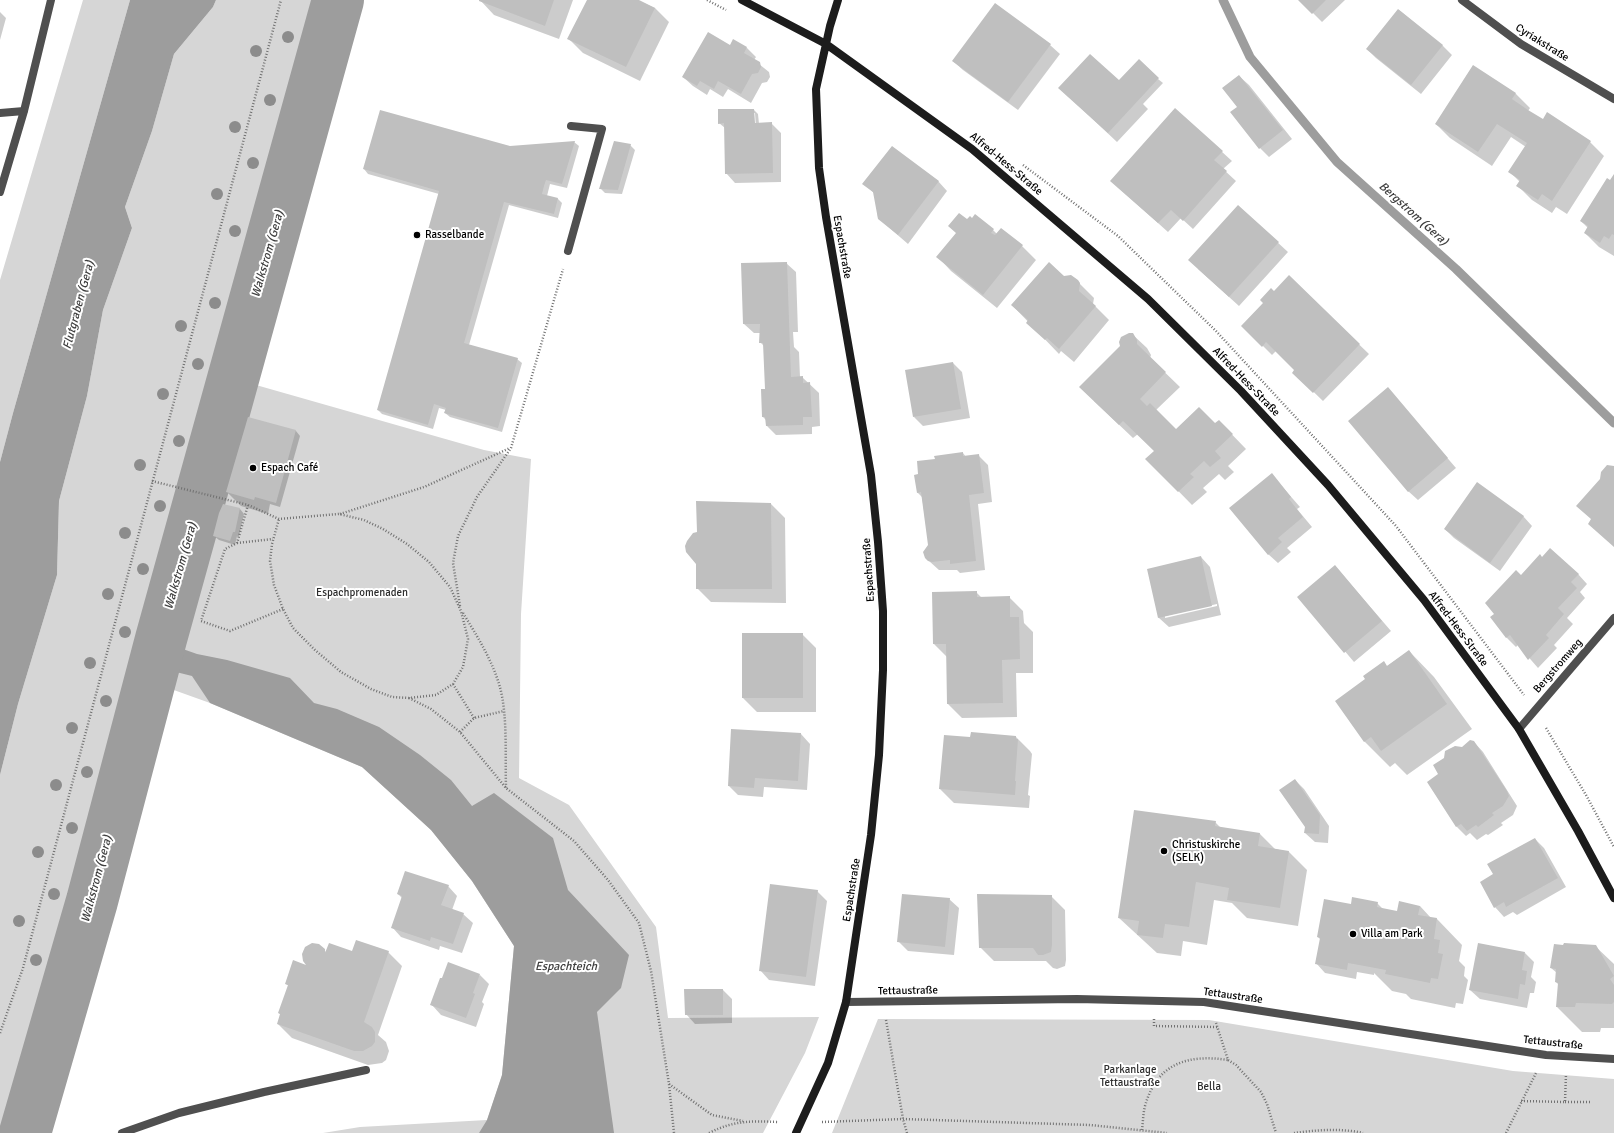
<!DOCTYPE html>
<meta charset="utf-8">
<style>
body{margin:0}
canvas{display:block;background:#fff}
</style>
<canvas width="1614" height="1133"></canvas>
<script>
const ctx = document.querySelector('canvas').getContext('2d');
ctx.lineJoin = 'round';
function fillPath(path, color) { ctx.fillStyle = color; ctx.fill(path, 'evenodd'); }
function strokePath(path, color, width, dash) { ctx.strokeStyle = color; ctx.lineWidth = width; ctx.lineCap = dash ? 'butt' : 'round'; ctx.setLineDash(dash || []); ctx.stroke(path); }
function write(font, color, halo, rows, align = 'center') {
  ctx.font = font + ' Signika,sans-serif'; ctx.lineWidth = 4; ctx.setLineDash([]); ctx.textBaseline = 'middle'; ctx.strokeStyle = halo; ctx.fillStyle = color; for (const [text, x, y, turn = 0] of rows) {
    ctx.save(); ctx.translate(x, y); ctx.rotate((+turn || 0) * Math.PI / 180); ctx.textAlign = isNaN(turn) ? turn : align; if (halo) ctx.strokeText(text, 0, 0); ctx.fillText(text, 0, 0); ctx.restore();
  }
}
fillPath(new Path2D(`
 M83,0H130L13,413L0,462V280Z
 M216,0H359L256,385L484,450L531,459L521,614L519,778L569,805L656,927L668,1018L819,1017L805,1053L763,1133H323L360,1127L487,1120L502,1075L514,946L472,881L431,830L362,767L210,703L171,689L50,1133H0V775L18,704L57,575L59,501L87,396L103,310L132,228L125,207L152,131L174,54L213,7ZM161,639L178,647L151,678H150Z
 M878,1019L1209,1020L1513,1071L1614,1079V1133H832Z`), '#d6d6d6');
fillPath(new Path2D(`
 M130,0H216L213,7L174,54L152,131L125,207L132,228L103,310L87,396L59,501L57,575L18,704L0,775V462L13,413Z
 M161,639L180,648L197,654L227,660L290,678L314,703L337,709L379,727L420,755L451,780L472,806L494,793L553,838L568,890L629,955L621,988L597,1012L614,1133H479L487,1120L502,1075L514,946L472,881L431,830L362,767L210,703L192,676L176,672L150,678Z`), '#9d9d9d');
fillPath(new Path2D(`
 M480,0H573L559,39L494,15Z
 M588,0H637L655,8L669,22L640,81L583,53L569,39Z
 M1300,0H1345L1322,22Z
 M1399,10L1443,46L1452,55L1421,94L1376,58L1367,49Z
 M0,12L6,18L0,40Z
 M1050,45L1060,54L1018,110L963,70L953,61Z
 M730,46L747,48L756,57L754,60L769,72L770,77L767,82L762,83L751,103L728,89L723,97L710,89L707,95L693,86L683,77Z
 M1473,66L1516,94L1530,108L1528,111L1543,120L1590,142L1604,156L1567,214L1556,207L1552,213L1532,200L1518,186L1520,182L1510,172L1526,147L1511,137L1492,166L1450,138L1436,124Z
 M1239,76L1249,85L1292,139L1269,157L1260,148L1238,107Z
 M1158,79L1163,83L1143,104L1148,109L1117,142L1069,97L1125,87Z
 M1175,109L1232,161L1223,169L1236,181L1193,229L1181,218L1168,232L1121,190Z
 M754,110L758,114L759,124L771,123L781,133V182L735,183L726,173L725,128L719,123ZM753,113H755L756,128H754Z
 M574,142L579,146L567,188L550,184L547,196L558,199L562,203L558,218L509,205L469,345L517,359L522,363L502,432L450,417L445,413L446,410L439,408L433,429L382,414L378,410L439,194L368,174L364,169L510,147Z
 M630,145L635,150L622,194L605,193L601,189Z
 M1614,176V256L1599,247L1585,233L1588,228L1581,221Z
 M938,181L947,191L908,244L878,218L875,194L864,184Z
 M1238,206L1288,252L1239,306L1198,269Z
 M967,221L993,230L997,234L1022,246L1036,260L997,308L951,271L938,257Z
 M786,263L796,272L798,332H793L794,347L799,352L800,377H802L819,393L820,426L812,427V434L776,435L767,426V421L763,417L766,390L765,347L760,342V333H754L744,324Z
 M1064,277L1077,281L1094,298L1093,304L1109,320L1074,362L1061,351L1059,354L1012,305Z
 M1289,277L1369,354L1323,401L1294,373L1296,370L1276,351L1272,355L1243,326Z
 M1132,334L1147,348L1151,355L1150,358L1180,387L1156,410L1176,430L1216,424L1219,421L1246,449L1228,466L1234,472L1225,480L1219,474L1203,488L1207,492L1192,505L1147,459L1155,451L1138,434L1133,438L1094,401Z
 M953,363L962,372L970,418L923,426L914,417Z
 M1388,389L1456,468L1418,500L1408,491Z
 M249,418L296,431L300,436L280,507L270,504L268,514L241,506L227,492Z
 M963,453L966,457L978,455L988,465L992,502L978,504L985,570L960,573L957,570H939L929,561V546L922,497L917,492L920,475L936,460Z
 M1272,475L1300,507L1297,509L1312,527L1287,548L1291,552L1278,563L1268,554Z
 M771,504L785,518L786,603L711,602L697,588Z
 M224,505L240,509L244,514L239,536H237L235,545L219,540L214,536Z
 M1523,516L1532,526L1500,571L1454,538L1445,529Z
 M1201,557L1210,567L1221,615L1169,627L1159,618L1149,570ZM1217,604V606L1165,618V616Z
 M1543,558L1578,574L1587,584L1580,592L1585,598L1567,618L1573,624L1554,645L1557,648L1538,668L1518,645L1516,647L1507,638L1491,617L1495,614L1521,576Z
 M1335,566L1391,631L1354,662L1299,597Z
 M976,592L982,598L1009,597L1023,611L1024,623L1033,632V673H1016L1017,717L962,718L948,704L947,657L934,644Z
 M802,634L816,648V712H757L743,698Z
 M1409,651L1434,677L1472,729L1407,775L1395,763L1390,767L1365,742L1336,701Z
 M801,734L810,744L807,790L764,787L763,797L738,795L729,786Z
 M1016,737L1030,751L1032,754L1028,795L1030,796L1029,808L954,803L940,789L971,738Z
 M1474,742L1483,752L1517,806L1513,815L1501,823L1503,825L1488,835L1486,834L1477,840L1470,833L1466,836L1457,827L1428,782L1440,774L1463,748Z
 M1295,780L1304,789L1329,826L1328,843L1315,842L1305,833L1306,826Z
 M1215,822L1221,828L1260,834L1275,849L1289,852L1307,870L1298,926L1247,918L1232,903L1214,900L1207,945L1183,941L1181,956L1157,953L1119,918Z
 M1535,839L1544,848L1566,887L1517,915L1513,912L1504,917L1495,907L1494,875Z
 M448,886L457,896L452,910L463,914L473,923L462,953L440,946L439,950L401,937L392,927L402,898L398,894Z
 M817,891L827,901L815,986L769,980L760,970Z
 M1051,896L1065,910L1066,960L1065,966L1057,969L1053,968L1046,961H994L980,947Z
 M949,899L959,908L954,955L908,951L899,942Z
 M1377,903L1383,909L1398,912L1420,906L1431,918L1437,919L1462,945L1459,961L1465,967L1464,976L1468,980L1463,1004L1456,1003L1455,1008L1411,999L1406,994L1392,991L1374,973V975L1357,972L1356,979L1325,973L1316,963L1321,940L1318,937L1352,906Z
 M309,945H319L327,953L388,952L402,966L378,1035L386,1042L389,1051L386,1060L382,1063L368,1065L292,1038L278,1024L281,1015L279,1013L289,986L286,984L309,967L303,954L304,950Z
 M1595,946L1614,964V1028H1601L1600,1032H1582L1557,1007L1559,985L1556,982L1557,973L1551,968Z
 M1525,953L1534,962L1531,977L1536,982L1534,993H1530L1527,1008L1480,999L1470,990Z
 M480,975L489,984L482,1002L484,1004L476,1027L441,1015L432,1005Z
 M723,990L732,999V1023L695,1024L686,1014Z`), '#0003');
strokePath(new Path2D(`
 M1223,0L1250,57L1337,162L1456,269L1614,423`), '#9d9d9d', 9);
strokePath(new Path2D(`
 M25,1133L92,901L161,639L338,0`), '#9d9d9d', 52);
fillPath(new Path2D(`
 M479,0H554L545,26L479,1Z
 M587,0H639L655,8L626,67L567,39Z
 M1298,0H1326L1312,14Z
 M995,3L1051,44L1008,102L952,61Z
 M1398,9L1443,45L1411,85L1366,49Z
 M708,32L730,45L733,39L747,47L744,53L760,62L761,67L758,73L752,74L741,94L718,81L714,89L700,81L697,86L682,77Z
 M1090,54L1119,80L1139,59L1159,78L1108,133L1058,88Z
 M1473,65L1516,93L1512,99L1528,110L1543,119L1547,112L1591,141L1552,201L1542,194L1538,200L1516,186L1520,180L1508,172L1527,143L1497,124L1478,152L1435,124Z
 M1239,75L1283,130L1259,149L1230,112L1237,107L1222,88Z
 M1175,108L1223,151L1214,160L1227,171L1183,221L1171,210L1158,223L1110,181Z
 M718,109H754L755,123L772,122L773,173L725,174L724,123L718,124Z
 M380,110L510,146L575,141L562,184L546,180L544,186L542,194L558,198L554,214L504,202L464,343L518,358L498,428L444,413L446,408L434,404L428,425L377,410L439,191L363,169Z
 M614,141L631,144L618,190L599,189Z
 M892,146L939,181L898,235L878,219L873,192L862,184Z
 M1614,174V235L1612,234L1609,239L1604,236L1600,243L1584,233L1588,226L1580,221L1607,178L1610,180Z
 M1238,205L1279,242L1229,297L1188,260Z
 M959,213L967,219L970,216L972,218L975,214L994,229L991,233L995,235L1001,228L1023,245L983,295L936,257L956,233L948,226Z
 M787,262L791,377L803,376V383L810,382L812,417H803V425L766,426L765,417H762L761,389H765L763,343H759L760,324H743L741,263Z
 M1049,262L1064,276L1071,275L1078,280L1080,283L1079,291L1096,306L1059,349L1047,338L1045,340L1026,323L1028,320L1011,305Z
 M1289,275L1360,344L1313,393L1292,373L1294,370L1266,342L1262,347L1241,326L1263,303L1260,300L1271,288L1274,291Z
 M1129,333H1133L1137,340V344L1166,372L1140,399L1147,406L1150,403L1176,429L1199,407L1215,423L1219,420L1233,434L1215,451L1221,458L1210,467L1204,461L1190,474L1194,477L1178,492L1145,459L1154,451L1123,421L1119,425L1079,387L1120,346L1119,342L1121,337Z
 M953,362L961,409L913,417L905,370Z
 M1388,387L1448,458L1408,492L1348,421Z
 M248,417L296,430L276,503L255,497L254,500L226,492Z
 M963,452V456L979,454L984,493L969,495L976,561L950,564V560L932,562L928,561L925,558L923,552L928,545L921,492L917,493L914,475L918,474L917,461L935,459L934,456Z
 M1607,465L1614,466V547L1588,524L1591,519L1576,506L1600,479L1601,472Z
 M1272,473L1291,497L1289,499L1303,517L1278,538L1282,542L1268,555L1229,508Z
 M1477,482L1524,516L1490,563L1444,529Z
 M696,501L771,503L772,589H696V564L686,552L685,546L687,541L693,533L697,532Z
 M223,504L240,508L235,532H233L230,541L213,536L219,513Z
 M1550,548L1579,574L1571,582L1577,588L1558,608L1564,614L1546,635L1549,638L1528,660L1510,635L1506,638L1490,617L1494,614L1485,603L1516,570L1521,575L1540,554L1542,557Z
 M1201,556L1212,606L1158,618L1147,569Z
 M1335,565L1382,621L1344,653L1297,597Z
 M977,591V597L1010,596V617H1019L1020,659L1002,660L1003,703L947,704L946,644H933L932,592Z
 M742,633H803V698H742Z
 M1409,650L1447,704L1381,751L1371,737L1364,742L1335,701L1365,679L1363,676L1384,661L1387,666Z
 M731,729L801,733L798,781L755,778L754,788L728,786Z
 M971,732L1016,736V739H1018L1015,781H1016L1015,795L939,789L944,735L970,737Z
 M1470,740L1474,741L1507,791L1509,796L1503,806L1492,813L1494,815L1478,827L1476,825L1467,831L1461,824L1456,827L1427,782L1438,774L1433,765L1444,758L1445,751L1455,746L1462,747Z
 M1295,779L1320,815L1319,834L1304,833L1305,827L1279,790Z
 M1134,810L1216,821L1215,826L1260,833L1258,846L1289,851L1280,908L1227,900L1229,888L1196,882L1189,927L1165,924L1163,938L1137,935L1139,921L1118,918Z
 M1535,838L1558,878L1506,907L1504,902L1494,908L1480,882L1493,874L1487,864Z
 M405,871L449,885L441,905L464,913L453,944L431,937L430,941L391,928L402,896L397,894Z
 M770,884L818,890L806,977L759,971Z
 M902,894L950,898L945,947L897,942Z
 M977,894L1052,895V945L1051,952L1043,955H1038L1033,948H979Z
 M1352,897L1378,902L1377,907L1397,911L1399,901L1420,906L1418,915L1437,918L1434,939L1440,940L1438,953L1443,954L1438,979L1431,978L1430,983L1385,974L1386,970L1348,963L1347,970L1315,964L1320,938L1317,937L1324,899L1351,904Z
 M356,940L389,951L364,1022L372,1027L375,1032V1042L372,1046L363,1051H354L277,1024L280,1014L278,1013L288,985L285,984L293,960L306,965L303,961L302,954L305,947L312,943L319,944L325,949V953L329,943L352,951Z
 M1478,943L1525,952L1522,970L1527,971L1525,985L1520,984L1518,999L1469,990Z
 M1564,943L1596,945L1614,976L1610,979L1614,985V1002L1612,1004L1576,1003L1575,1007H1556L1558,983L1555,982L1556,969L1550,968L1554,944L1563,945Z
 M448,962L480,974L473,993L475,994L466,1018L430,1005L440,978H442Z
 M684,989H723V1015H685Z`), '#bfbfbf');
strokePath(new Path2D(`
 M707,0L726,10
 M1023,165L1118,236L1216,331L1396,526L1524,695
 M152,481L248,505L279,519L339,514L364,520L383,529L407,544L429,562L450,587L461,611L468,639L463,667L453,684L436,695L409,698L392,697L371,689L341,672L315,650L293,628L283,609L274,585L270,561L272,544L279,519
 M248,505L237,543L225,549L201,621L230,631L283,609
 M340,514L424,487L510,448
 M237,543L273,539
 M460,606L453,563L458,536L477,497L511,448L563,269
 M463,613C477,636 491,658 499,684C508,713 505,756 506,788
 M453,684L474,718
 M409,698L431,709L460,732L506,788L574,841L608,880L639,923L651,971L669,1084L674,1133
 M1546,728L1586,795L1614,847
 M460,732L474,718L504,711
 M1154,1019V1026L1218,1027
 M886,1020L903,1119L907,1133
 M1216,1023L1228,1060L1236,1065L1261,1092L1267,1104L1276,1133
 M0,1033L23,968L281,0
 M669,1084L712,1115L743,1121
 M1521,1101L1565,1102L1566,1074
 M1565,1102H1591
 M822,1122L903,1119L1090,1125L1167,1133
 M1142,1130C1143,1122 1143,1114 1145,1106C1157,1063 1188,1054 1228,1060
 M709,1133C735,1120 751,1121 779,1122
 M1294,1133C1316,1130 1341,1128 1363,1133
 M1506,1133L1536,1073`), '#717171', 2.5, [1, 2]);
strokePath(new Path2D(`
 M122,1133L179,1113L264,1092L366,1070`), '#4f4f4f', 8);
strokePath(new Path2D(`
 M1462,0L1521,44L1614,99
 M0,113L24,111
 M0,192L24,111L51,0
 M568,251L602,129L571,126
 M1519,729L1614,618
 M846,1002L1077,999L1204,1002L1546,1055L1614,1059`), '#4f4f4f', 8);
strokePath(new Path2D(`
 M742,0L826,44L972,149L1148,299L1241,391L1328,485L1424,600L1519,729L1578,831L1614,898
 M796,1133L828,1063L846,1002L871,835L879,755L883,670V611L878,542L871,475L826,217L819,168L816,89L830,26L838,0`), '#1c1c1c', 8);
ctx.fillStyle = '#8c8c8c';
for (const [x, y] of [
 [288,37],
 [256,51],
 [270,100],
 [235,127],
 [253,163],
 [217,194],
 [235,231],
 [215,303],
 [181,326],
 [198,364],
 [163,394],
 [179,441],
 [140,465],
 [160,506],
 [125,533],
 [143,569],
 [108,594],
 [125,632],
 [90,663],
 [106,701],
 [72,728],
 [87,772],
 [56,785],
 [72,828],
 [38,852],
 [54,894],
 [19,921],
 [36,960]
]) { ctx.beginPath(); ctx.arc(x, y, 6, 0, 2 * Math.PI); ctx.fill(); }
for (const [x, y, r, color] of [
 [417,235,4,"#000"],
 [253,468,4,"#000"],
 [1164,851,4,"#000"],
 [1353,934,4,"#000"]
]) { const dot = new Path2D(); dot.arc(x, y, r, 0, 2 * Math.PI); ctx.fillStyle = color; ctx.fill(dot); strokePath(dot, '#fff', 1.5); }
write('11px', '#000', '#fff', [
 ["Cyriakstraße",1542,43,32],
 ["Alfred-Hess-Straße",1006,164,40],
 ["Espachstraße",842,247,80],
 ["Alfred-Hess-Straße",1246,382,46],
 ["Espachstraße",869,570,-94],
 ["Alfred-Hess-Straße",1458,629,53],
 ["Bergstromweg",1558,666,-49],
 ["Espachstraße",852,890,-81],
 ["Tettaustraße",908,991,-1],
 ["Tettaustraße",1233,996,8],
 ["Tettaustraße",1553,1043,6]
]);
write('11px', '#000', '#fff', [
 ["Rasselbande",425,235],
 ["Espach Café",261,468],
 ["Christuskirche",1172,845],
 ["(SELK)",1172,858],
 ["Villa am Park",1361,934]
], 'left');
write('11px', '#2d2d2d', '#fff', [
 ["Espachpromenaden",362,593],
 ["Parkanlage",1130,1070],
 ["Tettaustraße",1130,1083],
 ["Bella",1209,1087]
]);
write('italic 12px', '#3e3e3e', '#fff', [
 ["Bergstrom (Gera)",1413,214,42],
 ["Walkstrom (Gera)",268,254,-74],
 ["Flutgraben (Gera)",79,305,-75],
 ["Walkstrom (Gera)",181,566,-74],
 ["Walkstrom (Gera)",97,879,-75],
 ["Espachteich",566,967]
]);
</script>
